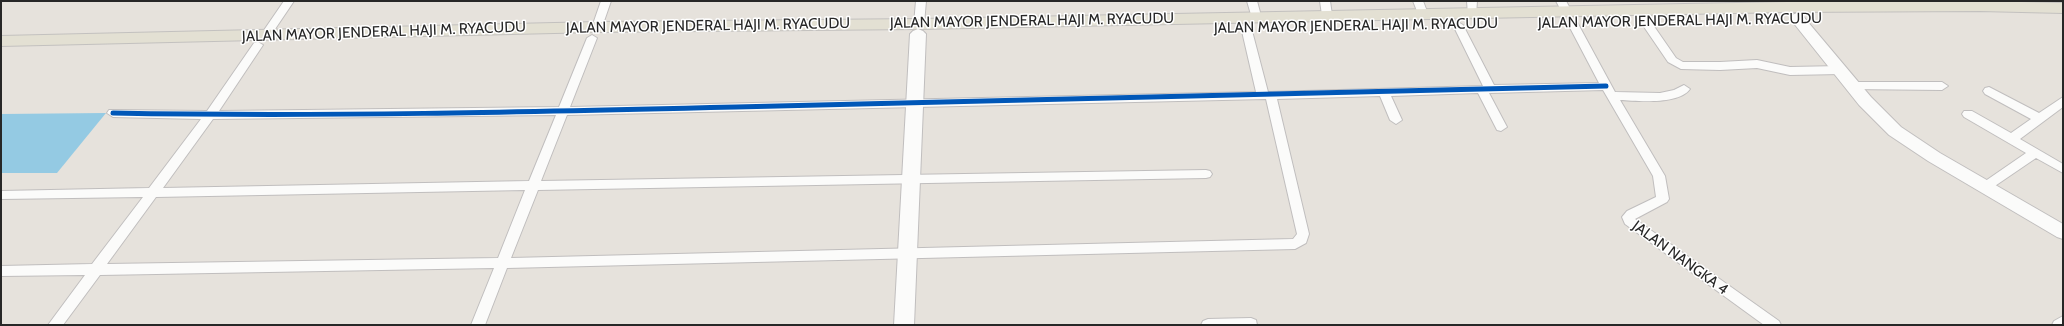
<!DOCTYPE html>
<style>
body{margin:0}
#map{position:relative;width:2064px;height:326px;overflow:hidden;background:#e6e2dc;font-family:Cabin,sans-serif}
canvas{display:block}
.frame{position:absolute;inset:0;border:2px solid #272727;pointer-events:none}
</style>
<div id="map">
<canvas width="2064" height="326"></canvas>
<div class="frame"></div>
</div>
<script>
const ctx = document.querySelector('canvas').getContext('2d');
ctx.lineJoin = 'round';
function fillPath(path, color) { ctx.fillStyle = color; ctx.fill(path, 'evenodd'); }
function strokePath(path, color, width, dash) { ctx.strokeStyle = color; ctx.lineWidth = width; ctx.lineCap = dash ? 'butt' : 'round'; ctx.setLineDash(dash || []); ctx.stroke(path); }
function write(font, color, halo, rows, align = 'center') {
  ctx.font = font + ' Cabin,sans-serif'; ctx.lineWidth = 3; ctx.setLineDash([]); ctx.textBaseline = 'middle'; ctx.strokeStyle = halo; ctx.fillStyle = color; for (const [text, x, y, turn = 0] of rows) {
    ctx.save(); ctx.translate(x, y); ctx.rotate((+turn || 0) * Math.PI / 180); ctx.textAlign = isNaN(turn) ? turn : align; if (halo) ctx.strokeText(text, 0, 0); ctx.fillText(text, 0, 0); ctx.restore();
  }
}
fillPath(new Path2D(`
 M106,113L57,173H1V114Z`), '#94cae3');
const street = new Path2D(`
 M284,1H294L269,38H261L260,36Z
 M601,1H611L602,27L597,30L592,27Z
 M916,1H926L924,24L919,27L914,24Z
 M1247,1H1257L1261,16L1260,18H1252Z
 M1320,1H1330L1332,15L1331,17L1327,18L1322,15Z
 M1413,1H1423L1428,14L1427,16H1419Z
 M1467,1H1477L1476,15H1468Z
 M1556,1H1566L1572,12L1571,14H1563Z
 M1645,18L1649,19L1676,58L1683,62H1720L1757,60L1790,67L1841,66L1847,70L1841,74L1790,75L1757,68L1720,70L1681,69L1668,62L1640,21Z
 M1572,19L1577,22L1615,92L1660,93L1674,90L1684,85L1690,89C1679,105 1637,101 1620,100L1665,176L1669,199L1667,202L1635,219L1779,321L1781,325H1764L1625,224L1622,217L1627,211L1656,197L1653,176L1603,90L1489,93L1507,127L1501,131L1497,130L1478,93L1391,96L1402,120L1396,124L1390,120L1380,96L1277,99L1309,234L1306,243L1295,249L507,268L485,325H471L494,268L100,275L63,325H48L85,275L1,276V266L92,264L143,197L1,199V191L149,188L201,119L113,117L107,113L109,110L207,111L254,43L258,42L263,45L219,111L559,107L587,38L592,35L597,38L570,107L1256,92L1241,27L1246,24L1251,27L1268,92L1483,86L1453,25L1458,22L1463,25L1494,85L1599,83L1567,22ZM1266,99L1297,234L1293,239L511,258L538,190L1206,178L1210,177L1212,174L1210,171L1206,170L541,181L567,115ZM556,115L529,181L163,188L213,119ZM525,190L498,258L107,264L156,197Z
 M1852,82H1942L1948,86L1942,90L1848,89L1846,86Z
 M1989,87L2039,113L2063,97V107L2020,139L2063,164V173L2036,158L1989,190H1981L1979,187L1981,184L2026,153L1964,117L1962,114L1964,111H1972L2011,133L2031,119L1985,94L1983,91L1985,88Z
 M2063,316V325H2052L2054,321Z
 M1251,318L1256,320L1257,325H1201L1203,321L1208,319Z`);
const secondary = new Path2D(`
 M1797,13L1802,15L1871,97L1901,127L1940,153L2063,224V239L2057,237L1928,161L1889,135L1859,105L1792,21L1790,18L1792,15Z
 M918,29L923,31L926,34L914,325H894L910,34L913,31Z`);
const primary = new Path2D(`
 M1980,1L2063,3V13L1980,11L1787,12L919,29L597,32L1,46V36L597,22L919,19L1787,2Z`);
strokePath(street, '#c0bebe', 2);
strokePath(secondary, '#c0bebe', 2);
strokePath(primary, '#c3c1bf', 2);
fillPath(street, '#fbfbfa');
fillPath(secondary, '#fbfbfa');
fillPath(primary, '#e3e0d3');
strokePath(new Path2D(`
 M113,113C320,117 528,112 736,107C1026,102 1316,94 1606,86`), '#0057b8', 5);
write('15px', '#272727', '#fff', [
 ["JALAN MAYOR JENDERAL HAJI M. RYACUDU",1032,21,-1],
 ["JALAN MAYOR JENDERAL HAJI M. RYACUDU",1680,21,-1],
 ["JALAN MAYOR JENDERAL HAJI M. RYACUDU",708,26,-1],
 ["JALAN MAYOR JENDERAL HAJI M. RYACUDU",1356,26,-1],
 ["JALAN MAYOR JENDERAL HAJI M. RYACUDU",384,32,-2],
 ["JALAN NANGKA 4",1680,258,36]
]);
</script>
